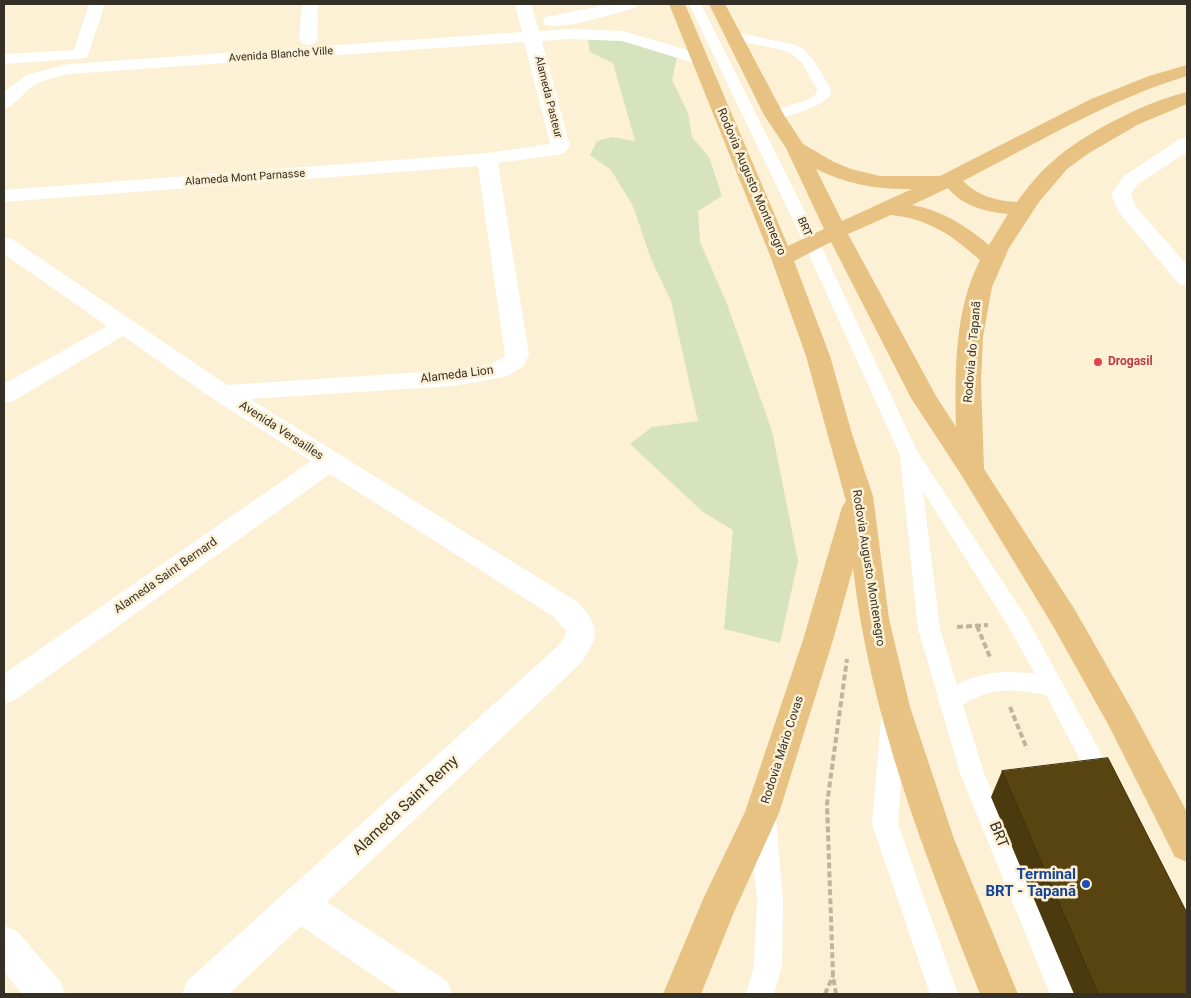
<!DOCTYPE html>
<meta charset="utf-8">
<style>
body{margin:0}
#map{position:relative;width:1191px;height:998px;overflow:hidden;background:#fcf0d5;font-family:Roboto,sans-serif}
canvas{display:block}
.frame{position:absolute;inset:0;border:5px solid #353026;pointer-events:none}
</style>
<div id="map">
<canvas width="1191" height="998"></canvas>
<div class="frame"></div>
</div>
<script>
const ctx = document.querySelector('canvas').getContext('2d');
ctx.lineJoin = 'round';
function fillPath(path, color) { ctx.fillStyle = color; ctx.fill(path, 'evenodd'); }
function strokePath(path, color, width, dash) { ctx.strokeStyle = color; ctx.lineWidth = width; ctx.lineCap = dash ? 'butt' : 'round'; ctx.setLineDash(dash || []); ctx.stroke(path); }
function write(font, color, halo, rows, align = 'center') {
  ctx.font = font + ' Roboto,sans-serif'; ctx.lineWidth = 5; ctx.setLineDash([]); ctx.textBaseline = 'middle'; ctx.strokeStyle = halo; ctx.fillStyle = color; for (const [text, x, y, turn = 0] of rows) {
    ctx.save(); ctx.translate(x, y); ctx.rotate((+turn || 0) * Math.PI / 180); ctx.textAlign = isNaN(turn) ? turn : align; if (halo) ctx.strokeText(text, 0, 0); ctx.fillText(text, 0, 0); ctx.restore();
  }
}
fillPath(new Path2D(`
 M587,34L623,36L678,53L672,80L688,113L692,137L709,157L722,196L698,211L700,242L727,304L772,431L798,561L780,643L724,629L733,530L703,512L630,444L652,427L698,421L671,301L651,259L633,206L611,170L590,155L597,141L612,137L635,141L613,63L590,52Z`), '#d7e3bf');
strokePath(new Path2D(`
 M977,626L990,657
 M957,627L988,625
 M1010,707L1027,749
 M825,994L833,976
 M836,994L833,976L827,804L847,659`), '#beb49f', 4, [6, 3]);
fillPath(new Path2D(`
 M689,4H701L810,222L917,451L1026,617L1118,784L1115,792L1106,795L1097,792L1046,695C1014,689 991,686 963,705L984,773L1078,994H1050L960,773L918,629L900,455L794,222ZM923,491L1010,629L1035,674C1007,670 982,671 957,685L940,629Z
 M734,32L792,44L803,49L812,58L831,89L830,96C822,106 781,121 769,118L767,115L769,112L810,99L816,94L817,89L802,63L793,55L783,50L730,39L728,36L730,33Z
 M893,709L901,712L905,719L898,824L958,994H930L872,824L881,719L885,712Z
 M763,807L772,810L776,818L783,902L782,966L774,994H746L754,966L757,902L750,818L754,810Z`), '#fff');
fillPath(new Path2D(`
 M89,4H105L87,58L4,64V54L74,50Z
 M302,4H318L317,40L314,44L308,45L302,44L299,40Z
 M515,4H531L539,31L569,29L623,31L707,56L710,60L707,64L701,65L622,41L569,39L542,41L570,146L564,153L557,155L498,163L529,354L524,366L505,377L453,386L250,399L576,601C601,625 600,638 579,665L327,902L447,981L452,994H400L301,926L229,994H182L187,981L557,647L565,637L566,631L554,617L330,474L15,700L4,704V674L311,461L213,399L123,336L13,401L4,403V384L107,326L4,254V237L12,239L227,385L453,370L491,364L504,357L505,354L478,166L4,202V190L487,153L550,144L549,139L524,42L69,74C56,77 43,79 32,87C22,94 15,106 4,109V92L26,75L69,64L522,32Z
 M611,4H638L636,8C614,13 566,30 545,25L543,21L545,17Z
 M1187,137V152L1138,184L1131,194L1135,206L1187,265V286L1179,284L1118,211L1111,194L1124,176L1180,139Z
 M4,926L17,931L60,981L65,994H22L4,972Z`), '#fff');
fillPath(new Path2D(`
 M669,4H685L788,246L824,229L786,148L764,115L709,4H725L784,115L803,144L834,162L851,169L880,176H940L1089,100L1149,76L1187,65V76C1108,100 1037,143 963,181C978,196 996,201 1017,202C1027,188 1038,174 1052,162C1082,134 1147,101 1187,92V104L1139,124L1089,153L1067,169L1039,202L1009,248L992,287L983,337L981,382L984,469L1075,610L1131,708L1187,812V862L1175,857L1109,726L1053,626L962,476L911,398L831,242L794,261L830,356L852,434L873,496L889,619L910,707L954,839L1018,994H980C925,855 870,717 853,568L833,640L779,813L734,912L701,994H663L704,897L745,812L803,640L842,507L846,501L806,356L771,258ZM816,169C845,184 880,190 912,189L842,221ZM948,188C962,206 987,212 1008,214L989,245C965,225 943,211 912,205ZM891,215C930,219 951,235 980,260C954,311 955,371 956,427L936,396L848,234Z`), '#e8c282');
fillPath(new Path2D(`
 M1002,771L1187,994H1074L991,797Z`), '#4c3a0f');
const building = new Path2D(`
 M1108,758L1187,913V994H1098L1002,771Z`);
fillPath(building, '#584411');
strokePath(building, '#3e300c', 1);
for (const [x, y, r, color] of [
 [1098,362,5,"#e0444e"],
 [1086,884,5,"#1a4fb4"]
]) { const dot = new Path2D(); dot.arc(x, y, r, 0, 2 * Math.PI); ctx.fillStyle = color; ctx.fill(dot); strokePath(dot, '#fcf0d5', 2); }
write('11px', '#353026', '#fcf0d5', [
 ["Avenida Blanche Ville",281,55,-4],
 ["Alameda Pasteur",548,97,76],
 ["Alameda Mont Parnasse",245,178,-4],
 ["BRT",804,227,66]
]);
write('12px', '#353026', '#fcf0d5', [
 ["Rodovia Augusto Montenegro",751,182,67],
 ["Rodovia do Tapanã",973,352,-85],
 ["Alameda Lion",457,375,-7],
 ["Avenida Versailles",281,431,33],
 ["Rodovia Augusto Montenegro",868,568,81],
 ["Alameda Saint Bernard",166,576,-35],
 ["Rodovia Mário Covas",783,750,-72]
]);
write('bold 12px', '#be3a42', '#fcf0d5', [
 ["Drogasil",1108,362]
], 'left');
write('15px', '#353026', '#fcf0d5', [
 ["Alameda Saint Remy",406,806,-43],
 ["BRT",998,835,68]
]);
write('bold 15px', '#164399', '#fcf0d5', [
 ["Terminal",1076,875],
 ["BRT - Tapanã",1076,892]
], 'right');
</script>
